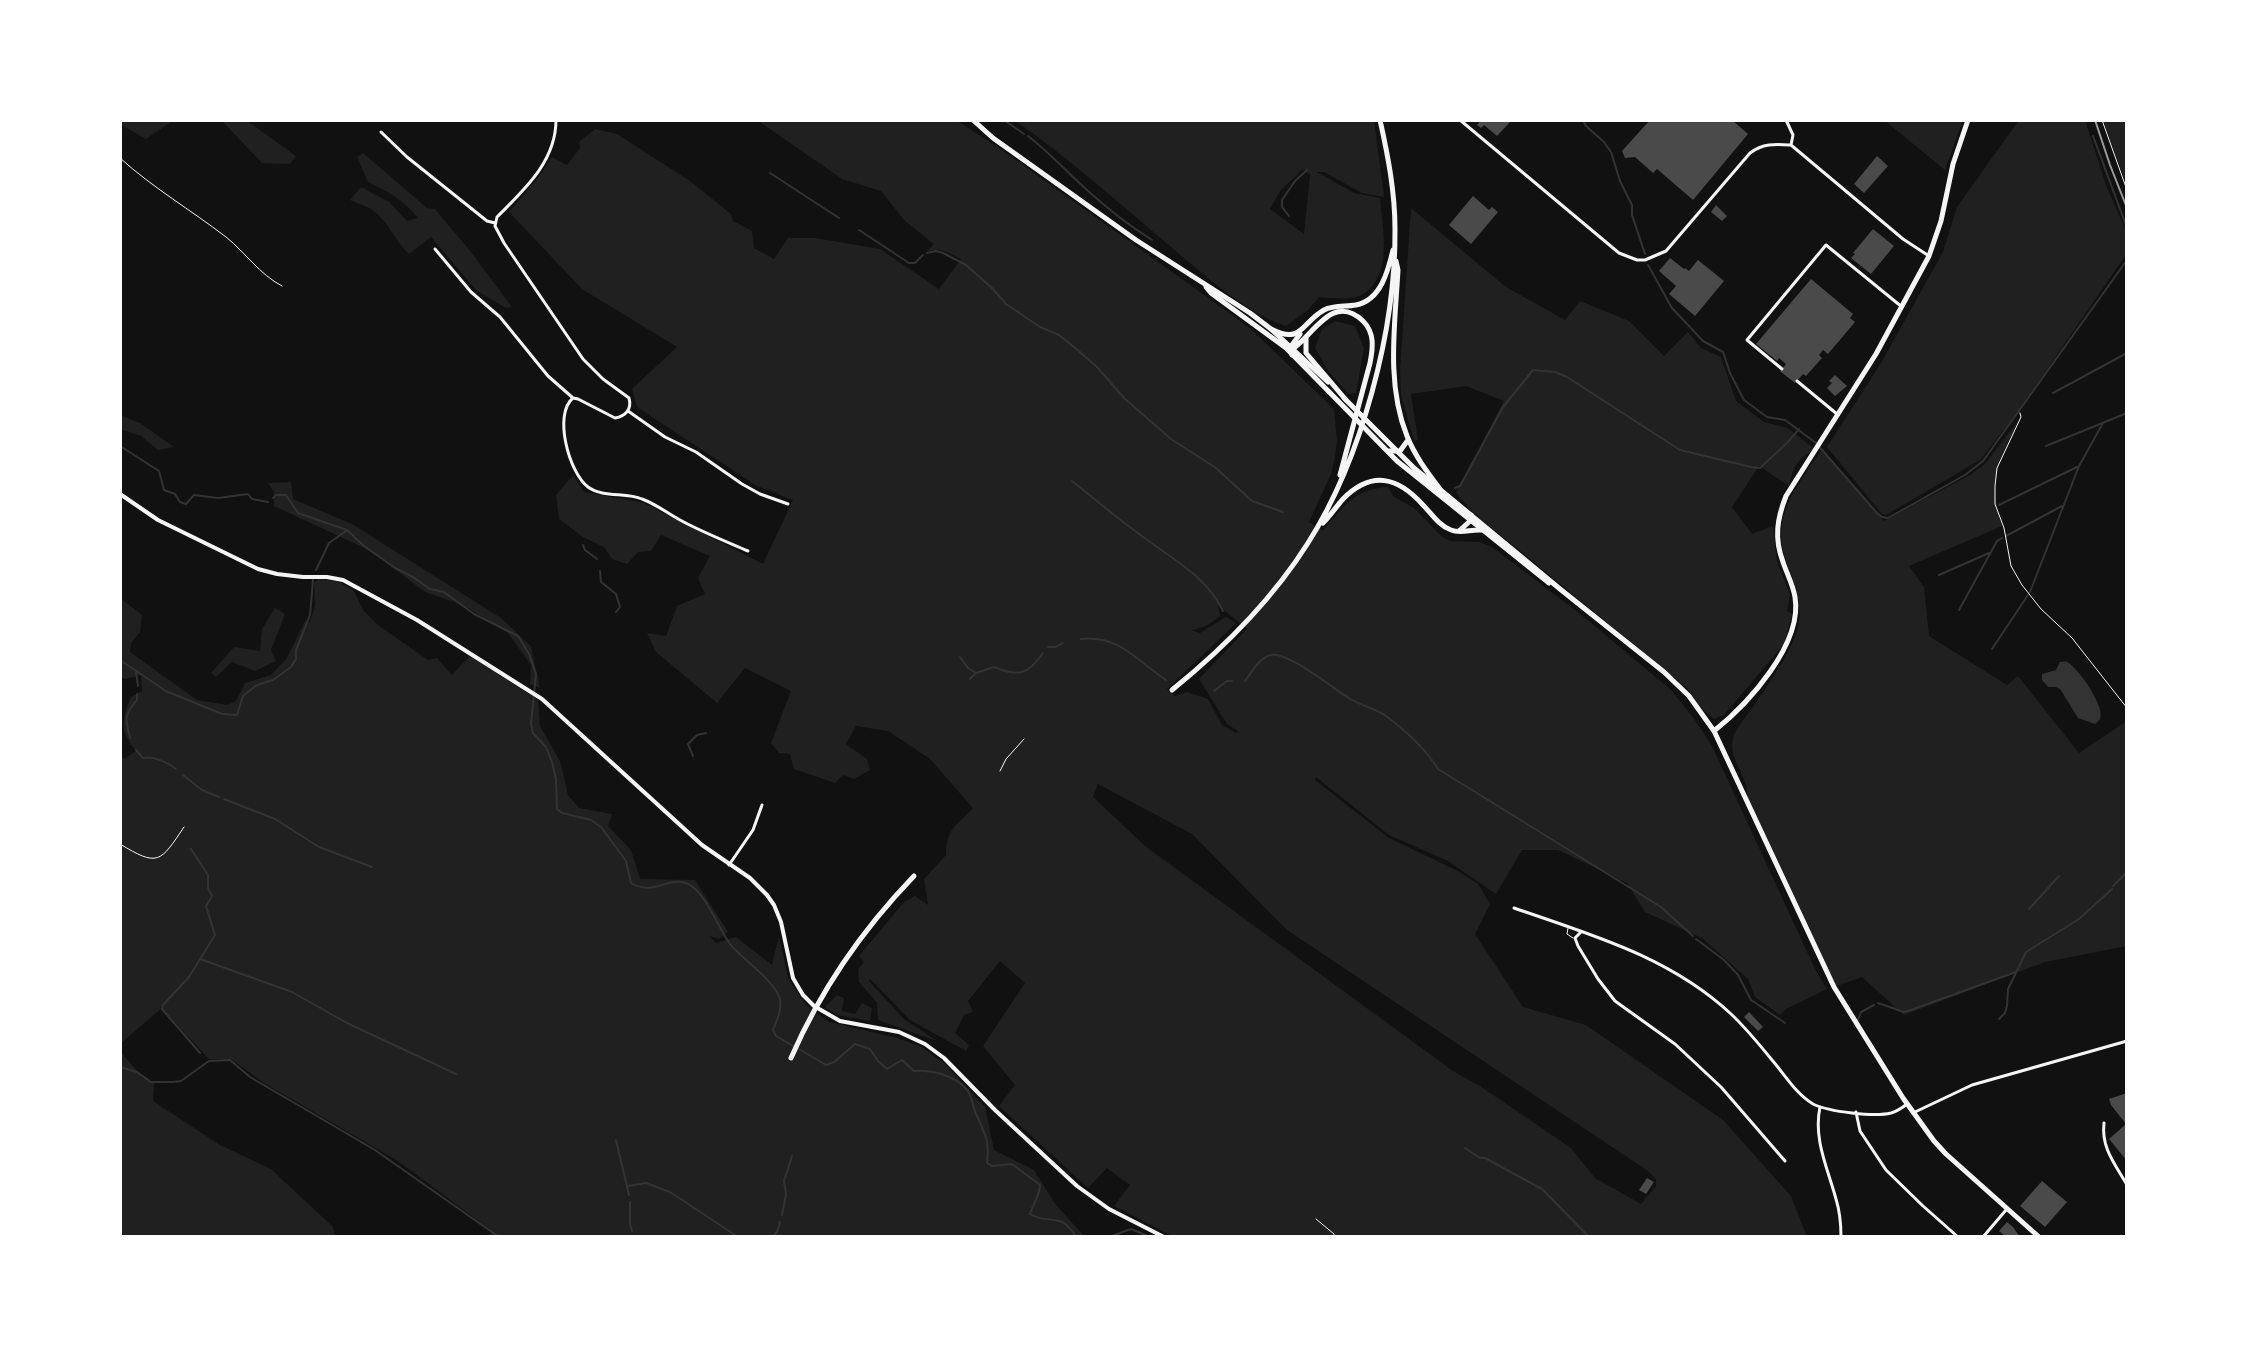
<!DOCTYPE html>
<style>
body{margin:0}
#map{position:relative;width:2247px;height:1357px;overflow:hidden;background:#111;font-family:Barlow,sans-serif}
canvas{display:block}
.frame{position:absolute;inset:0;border:122px solid #fff;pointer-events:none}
</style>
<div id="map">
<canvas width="2247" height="1357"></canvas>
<div class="frame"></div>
</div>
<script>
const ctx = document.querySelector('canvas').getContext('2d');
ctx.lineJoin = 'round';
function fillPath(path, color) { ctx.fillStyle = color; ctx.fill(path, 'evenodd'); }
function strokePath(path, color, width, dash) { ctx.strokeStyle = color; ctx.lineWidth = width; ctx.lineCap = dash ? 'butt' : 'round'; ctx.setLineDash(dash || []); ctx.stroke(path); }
fillPath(new Path2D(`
 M120,120H174L146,139L120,124Z
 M221,120H246L296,156L290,164L262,163Z
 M757,120H956L1002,150L1239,320L1253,331L1334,409L1337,441L1335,457L1331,474L1309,522L1323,531C1343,507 1354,489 1388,487L1394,497L1414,508L1442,537L1450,541L1479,542L1492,547L1584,617L1671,690L1695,720L1712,746L1815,969L1827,989L1786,1009L1780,1015L1755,997L1748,979L1702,938L1645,912L1627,883L1558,850H1522L1496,894L1448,861L1389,835L1316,777L1315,780L1389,838L1458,871L1478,884L1490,904L1475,934L1523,1007L1586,1025L1723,1120L1791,1196L1807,1237H1174L1114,1206L1130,1185L1107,1168L1088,1188L999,1106L1015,1085L983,1046L1025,983L1000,961L968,1001L973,1012L964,1015L955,1033L969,1045L966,1051L910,1020L870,979L869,981L904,1019L937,1041L878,1020L877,1003L859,982L858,969L864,962L859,956L904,902L915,896L928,905L924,879L946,855C946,828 957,826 973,808L930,759L888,731L856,726L846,744L867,759L870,770L854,779L843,775L835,783L794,769L790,754L779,753L771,743L791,691L745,668L717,703L656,652L647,633L666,636L677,606L705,594L698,578L710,556L661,535L651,551L638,552L627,564L612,559L604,547L583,537L559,519L556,495L573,475L584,492L644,503L763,564L793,500L757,486L637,407L632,389L677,347L582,289L509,212L537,179L552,157L567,165L580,148L579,142L595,129L617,134L690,181L731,214L733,221L752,231L754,248L774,259L788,238H815L880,249L939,289L961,259C948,252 941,248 927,251L934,244L905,221L881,191L842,179ZM1218,605L1247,629L1199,679L1227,724L1238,731L1236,733L1222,725L1208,699L1187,692L1175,696L1167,689L1236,623L1226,617L1200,633L1192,630C1203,628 1210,624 1220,616ZM1098,784L1192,834L1287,930L1648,1171L1656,1179V1186L1641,1204L1595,1178L1571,1148L1480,1086L1453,1071L1145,846L1093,797Z
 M1014,120H1374L1384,197L1362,193L1324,172H1317L1354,193L1380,198C1382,227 1394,275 1363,294C1351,301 1333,298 1319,297L1308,310L1286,326C1247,314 1203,274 1171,247C1120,204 1069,158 1014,120ZM1303,169L1310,175L1304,234L1270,209L1280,191Z
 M1884,120H1963L1945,170Z
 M2019,120H2085L2106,185L2127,233V253L2019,410L1980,460L1886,515L1882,514L1827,447L1881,363L1943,252L1957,207Z
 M2103,120H2127V186Z
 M363,153L427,208L435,209L471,252L512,307L506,308L477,291L431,237L409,254C394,240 387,218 369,208C363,205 356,203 350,200L361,187L389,202L407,221L418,218C405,201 387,191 368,182L357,157Z
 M1411,208L1506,287L1565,320L1580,301L1629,321L1664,356L1688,332L1701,348L1721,357L1736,401L1764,422L1788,428L1813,448C1809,454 1804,455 1799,461C1793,468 1791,477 1789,486L1759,466L1732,507L1752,534L1773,526L1777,561L1790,595L1787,611L1792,614L1784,644L1724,715L1714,719L1704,711L1687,688L1470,510L1456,492L1504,401L1466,386L1411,394L1418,440L1414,441L1401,395L1400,371Z
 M1335,321L1355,326L1364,348L1356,393L1349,394L1329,372L1315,348L1322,329Z
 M120,415L140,423L174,447L158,450L141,436L120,429Z
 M2021,417C1999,458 1987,479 2002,526L1909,566L1924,587L1929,636L2007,685L2018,676L2079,753L2127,721V946L2045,962L1904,1015L1862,977L1834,987L1746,803C1746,799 1747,795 1747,791C1745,773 1728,757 1733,738C1736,727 1746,717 1753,707C1767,686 1793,650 1798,627C1803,603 1795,584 1786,561C1770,515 1798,486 1822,449L1884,521L1970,475L1985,464Z
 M291,482L293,499L352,524L501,618L531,646L540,688L530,684L531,665L508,633L463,605L425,592L371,551L274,506V492L268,483Z
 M318,579L337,581L354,591L363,610L378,625L428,660L437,658L452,675L470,656L538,700L540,726L560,761L568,795L579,808L612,814L608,826L631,850L640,879L695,880L728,932L719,939L709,936L716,943L736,937L772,965L779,936L788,978L806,1005L829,1022L897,1038L922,1047L945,1064L985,1107L994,1150L1034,1170L1056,1205L1085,1237H488L492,1231L398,1161L264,1083L231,1059H209L162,1008L121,1043L120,754L124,759L136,751C120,731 121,720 131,697L142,691L141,675L125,679L120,677V598L142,615L140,632L131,643L130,652L197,700L227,705L236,701L245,683L271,675L287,658L305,621L310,622L315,606L314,583Z
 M275,608L285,614L271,650L276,661L255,671L232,662L216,677L211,673L234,647L260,651L262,629Z
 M837,995L844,998L842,1011L855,1014L862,1003L872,1008L870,1021L837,1015L825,1007Z
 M120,1051L137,1071L154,1083L153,1101L220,1145L271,1169L333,1227L335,1237H120Z`), '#202020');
fillPath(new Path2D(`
 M2060,662C2063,662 2065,661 2067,662C2078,667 2106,708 2100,719C2099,721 2097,722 2095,724L2078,718L2060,689L2056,687H2048L2042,680V674L2056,670Z`), '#333');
strokePath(new Path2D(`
 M1004,120L1024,134
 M1583,120L1586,126L1604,142L1611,152L1620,181L1632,205V215L1645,254
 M1028,136C1050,153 1067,172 1088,191C1108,209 1130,226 1152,240
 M2093,136L2127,228
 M770,173L839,218
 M1289,216L1282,207V200L1295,181L1307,170
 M859,230L909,263H915L923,255
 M927,253L936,251L943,253L966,265L993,289L1006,304L1040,327L1059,335L1074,347L1097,367L1124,398L1171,439L1216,468L1252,501L1283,512
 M1648,265L1672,308L1703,341L1723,352L1730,373L1744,400L1767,417L1785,420L1816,443L1877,513L1882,517L1888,518L1965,475L1983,461L2127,260
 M2053,393L2127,353
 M120,446L159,471L164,490L175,494L180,502L186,504L194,495L218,498L248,494L252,499L268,502
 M2046,446L2127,413
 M1072,481C1096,500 1120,521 1146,539C1175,561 1207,577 1223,611
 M1455,488L1460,486L1503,407L1533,370L1555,372L1567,377L1680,450L1751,467L1760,468L1788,442L1799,429
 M273,498L276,495H286L298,513L347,530L364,546L395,568L413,577L430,589L444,592L474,614L518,636L529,654L536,674L531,724L533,733L546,747L552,762L556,780L557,809L562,813L591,820L601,827L626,861L631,883C653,896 667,877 686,883C705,890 718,928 730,944C742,959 775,981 780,999C782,1010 777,1020 773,1030L776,1036L793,1046
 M1999,505L2077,467
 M2006,536L2062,506
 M583,545L585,550L597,559
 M316,570L329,543L346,531
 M600,571L601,582L616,594L620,607L616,612
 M1939,575L1989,553
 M2030,592L2079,466L2103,423
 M1959,610L1997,541L2002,538
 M1081,639C1119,635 1136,660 1166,680
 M1048,647H1055L1063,643
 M1992,649L2028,595
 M960,657L968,668L976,673
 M120,660L166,691L222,714L237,715L243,696L257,685L273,680L291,667L296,659V650L310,615L313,580
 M136,672L138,686
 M970,679L976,673L994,667C1018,677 1028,675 1043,653
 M1245,681C1251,673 1260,657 1271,655C1288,651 1336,691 1352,700C1363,706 1376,709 1386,716C1406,731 1425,748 1438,769L1661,907L1693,936
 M1214,691L1227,681H1232
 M130,738C125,719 124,714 137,700V694
 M136,750L143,758C154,756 167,762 176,769
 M693,756L688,744L697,735L706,733
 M183,775L202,790L219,797
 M224,799L275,819L319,847L372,867
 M191,849L208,875V888L212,896L206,906L215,935L189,977L163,1005L162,1009L200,1053
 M2113,886L2127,872
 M2029,909L2059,876
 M1696,939L1724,960L1738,975L1751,1000L1785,1023
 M200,959L292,992L347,1023L456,1074
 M1878,1003L1904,1012L1908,1011L2016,972
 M1999,1019L2005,1013L2007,1006L2008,989L2026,952L2079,919L2112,889
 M1858,1020L1861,1012L1874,1005
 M799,1049L826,1065L834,1062L855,1044L870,1049L878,1061L887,1069L902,1060L914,1071C932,1070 955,1075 967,1090C972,1096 973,1107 976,1114C985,1134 990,1141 987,1163L992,1166L1012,1164L1040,1185C1040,1195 1033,1204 1030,1214C1050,1226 1060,1210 1076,1237
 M120,1067L137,1072L151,1082H173L181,1081L209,1061L230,1060L250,1077L375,1150L499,1237
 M616,1140L629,1195
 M1465,1148L1480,1158H1485L1542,1189L1589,1237
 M628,1186L646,1183L670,1192L738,1237
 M630,1202V1224L632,1231
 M782,1215L786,1194L784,1181L792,1156
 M772,1237L777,1232L780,1222
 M1109,1237L1131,1229L1150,1237`), '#333', 2);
fillPath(new Path2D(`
 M1481,120H1512L1497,136L1484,125L1481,128L1477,125Z
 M1650,120H1732L1748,134L1693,200L1657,169L1653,173L1635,157L1625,158L1622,151Z
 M1877,156L1888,166L1864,193L1854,184Z
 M1473,196L1489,210L1492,207L1498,212L1471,244L1449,225Z
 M1716,205L1727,216L1722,221L1711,212Z
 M1873,229L1894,246L1871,274L1851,258L1855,254L1853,253Z
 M1670,258L1684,269L1685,268L1689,271L1698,260L1724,281L1695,316L1669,294L1676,286L1659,271Z
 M1811,279L1853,314L1850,318L1855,322L1828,354L1823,350L1819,355L1822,358L1806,376L1803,374L1795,383L1780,371L1786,364L1779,358L1777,361L1756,344Z
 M1835,375L1847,386L1835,396L1827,388L1832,383L1829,381Z
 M1749,1012L1763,1027L1758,1031L1744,1017Z
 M2127,1093V1161L2109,1139L2126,1124L2111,1105L2109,1099Z
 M1647,1178L1654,1182L1646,1194L1639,1190Z
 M2042,1181L2067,1202L2045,1227L2020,1206Z
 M2007,1222L2013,1227L2020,1237H2002L2004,1235L1999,1231Z`), '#4a4a4a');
strokePath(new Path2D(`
 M2102,120L2127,190
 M120,158C153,188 191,210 226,237C246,253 259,274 282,286
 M2020,413L2021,417L1997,468L1995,486V504L2004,528L2011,566L2022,585L2041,609L2072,638L2127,708
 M1000,771L1006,759L1024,739
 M120,844C158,867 160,863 184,827`), '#f5f5f5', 1);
strokePath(new Path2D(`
 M1568,928L1567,934L1573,938
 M1316,1219L1334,1234V1237`), '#f5f5f5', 1);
strokePath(new Path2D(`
 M556,120C556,161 525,189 497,217L495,226L504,243L583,359L603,379L629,398C632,409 626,416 615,418L578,399L573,398C553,414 569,473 588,487C603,498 626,492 642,499C656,504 667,513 680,520C702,532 725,541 748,551
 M1460,120L1619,253L1637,260H1645L1666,251L1750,153C1763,143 1775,144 1791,145L1903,239L1929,256
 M1786,120L1793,135L1791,145
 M381,132L407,157L487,221L495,223
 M435,249L471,292L500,317L548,376L573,398
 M1782,369L1747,340L1826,245L1902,307
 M1797,381L1837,414
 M628,411L665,437L696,452L742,484L760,494L788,504
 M729,865L753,830L762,805
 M1514,908C1592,935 1670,957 1731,1014C1746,1028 1759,1044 1772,1060C1785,1075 1796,1094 1813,1104C1829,1112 1875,1117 1891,1113C1898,1111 1902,1108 1907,1104
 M1581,932L1575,938L1578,946L1598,979L1615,1001L1675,1044L1721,1087L1785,1161
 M1820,1107C1813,1139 1828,1169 1836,1199C1840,1212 1841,1224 1841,1237
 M1856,1112L1860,1131L1886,1170L1923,1206L1958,1237
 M1915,1112L1972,1085L2127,1041
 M2104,1123C2101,1148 2115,1164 2127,1185
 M1983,1237L2006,1210`), '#f5f5f5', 3);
strokePath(new Path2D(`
 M120,494L158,520L258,569L277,574L303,577H327L343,580L417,620L542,699L702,845L750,878L767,895L774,905L781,922L793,978L803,995L814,1006L840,1021L899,1032L925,1044L944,1058L995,1110L1077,1186L1109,1209L1164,1237`), '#f5f5f5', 4);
strokePath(new Path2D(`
 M973,120L993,138L1136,240L1250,313L1271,329L1328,382
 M1206,287L1211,293L1286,348L1397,461L1549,583
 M1344,398L1414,468L1560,589L1664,672L1689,696L1714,731L1834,987L1903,1098L1934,1141L1946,1154L2039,1237
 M1714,731C1748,704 1803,644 1795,597C1793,585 1787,574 1783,562C1774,538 1777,519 1786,496L1876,354L1929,256L1941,221L1953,164L1968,120`), '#f5f5f5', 5);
strokePath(new Path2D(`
 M1396,261L1398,270C1395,325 1386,384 1407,436C1415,456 1427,472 1440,489
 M1271,329C1302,345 1301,323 1324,310C1334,305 1345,307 1356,305C1381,300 1388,271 1393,250
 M1306,337V353L1346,400
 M1286,348L1291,350C1312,338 1332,291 1363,321C1375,333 1373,348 1370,363L1340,475
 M1292,355V345L1300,334
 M1389,451H1400L1408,440
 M1323,523C1330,516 1336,507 1343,499C1372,470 1398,477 1423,505C1431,513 1439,526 1451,530C1461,534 1471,529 1482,530
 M1459,531L1469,522L1471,515
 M1172,690C1224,648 1272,600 1308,543C1362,458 1396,329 1395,229C1395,192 1388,156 1380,120
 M791,1058C821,989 862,930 914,876`), '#f5f5f5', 5);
strokePath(new Path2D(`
 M2095,120L2110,165L2127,208`), '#9a9a9a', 2);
</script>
